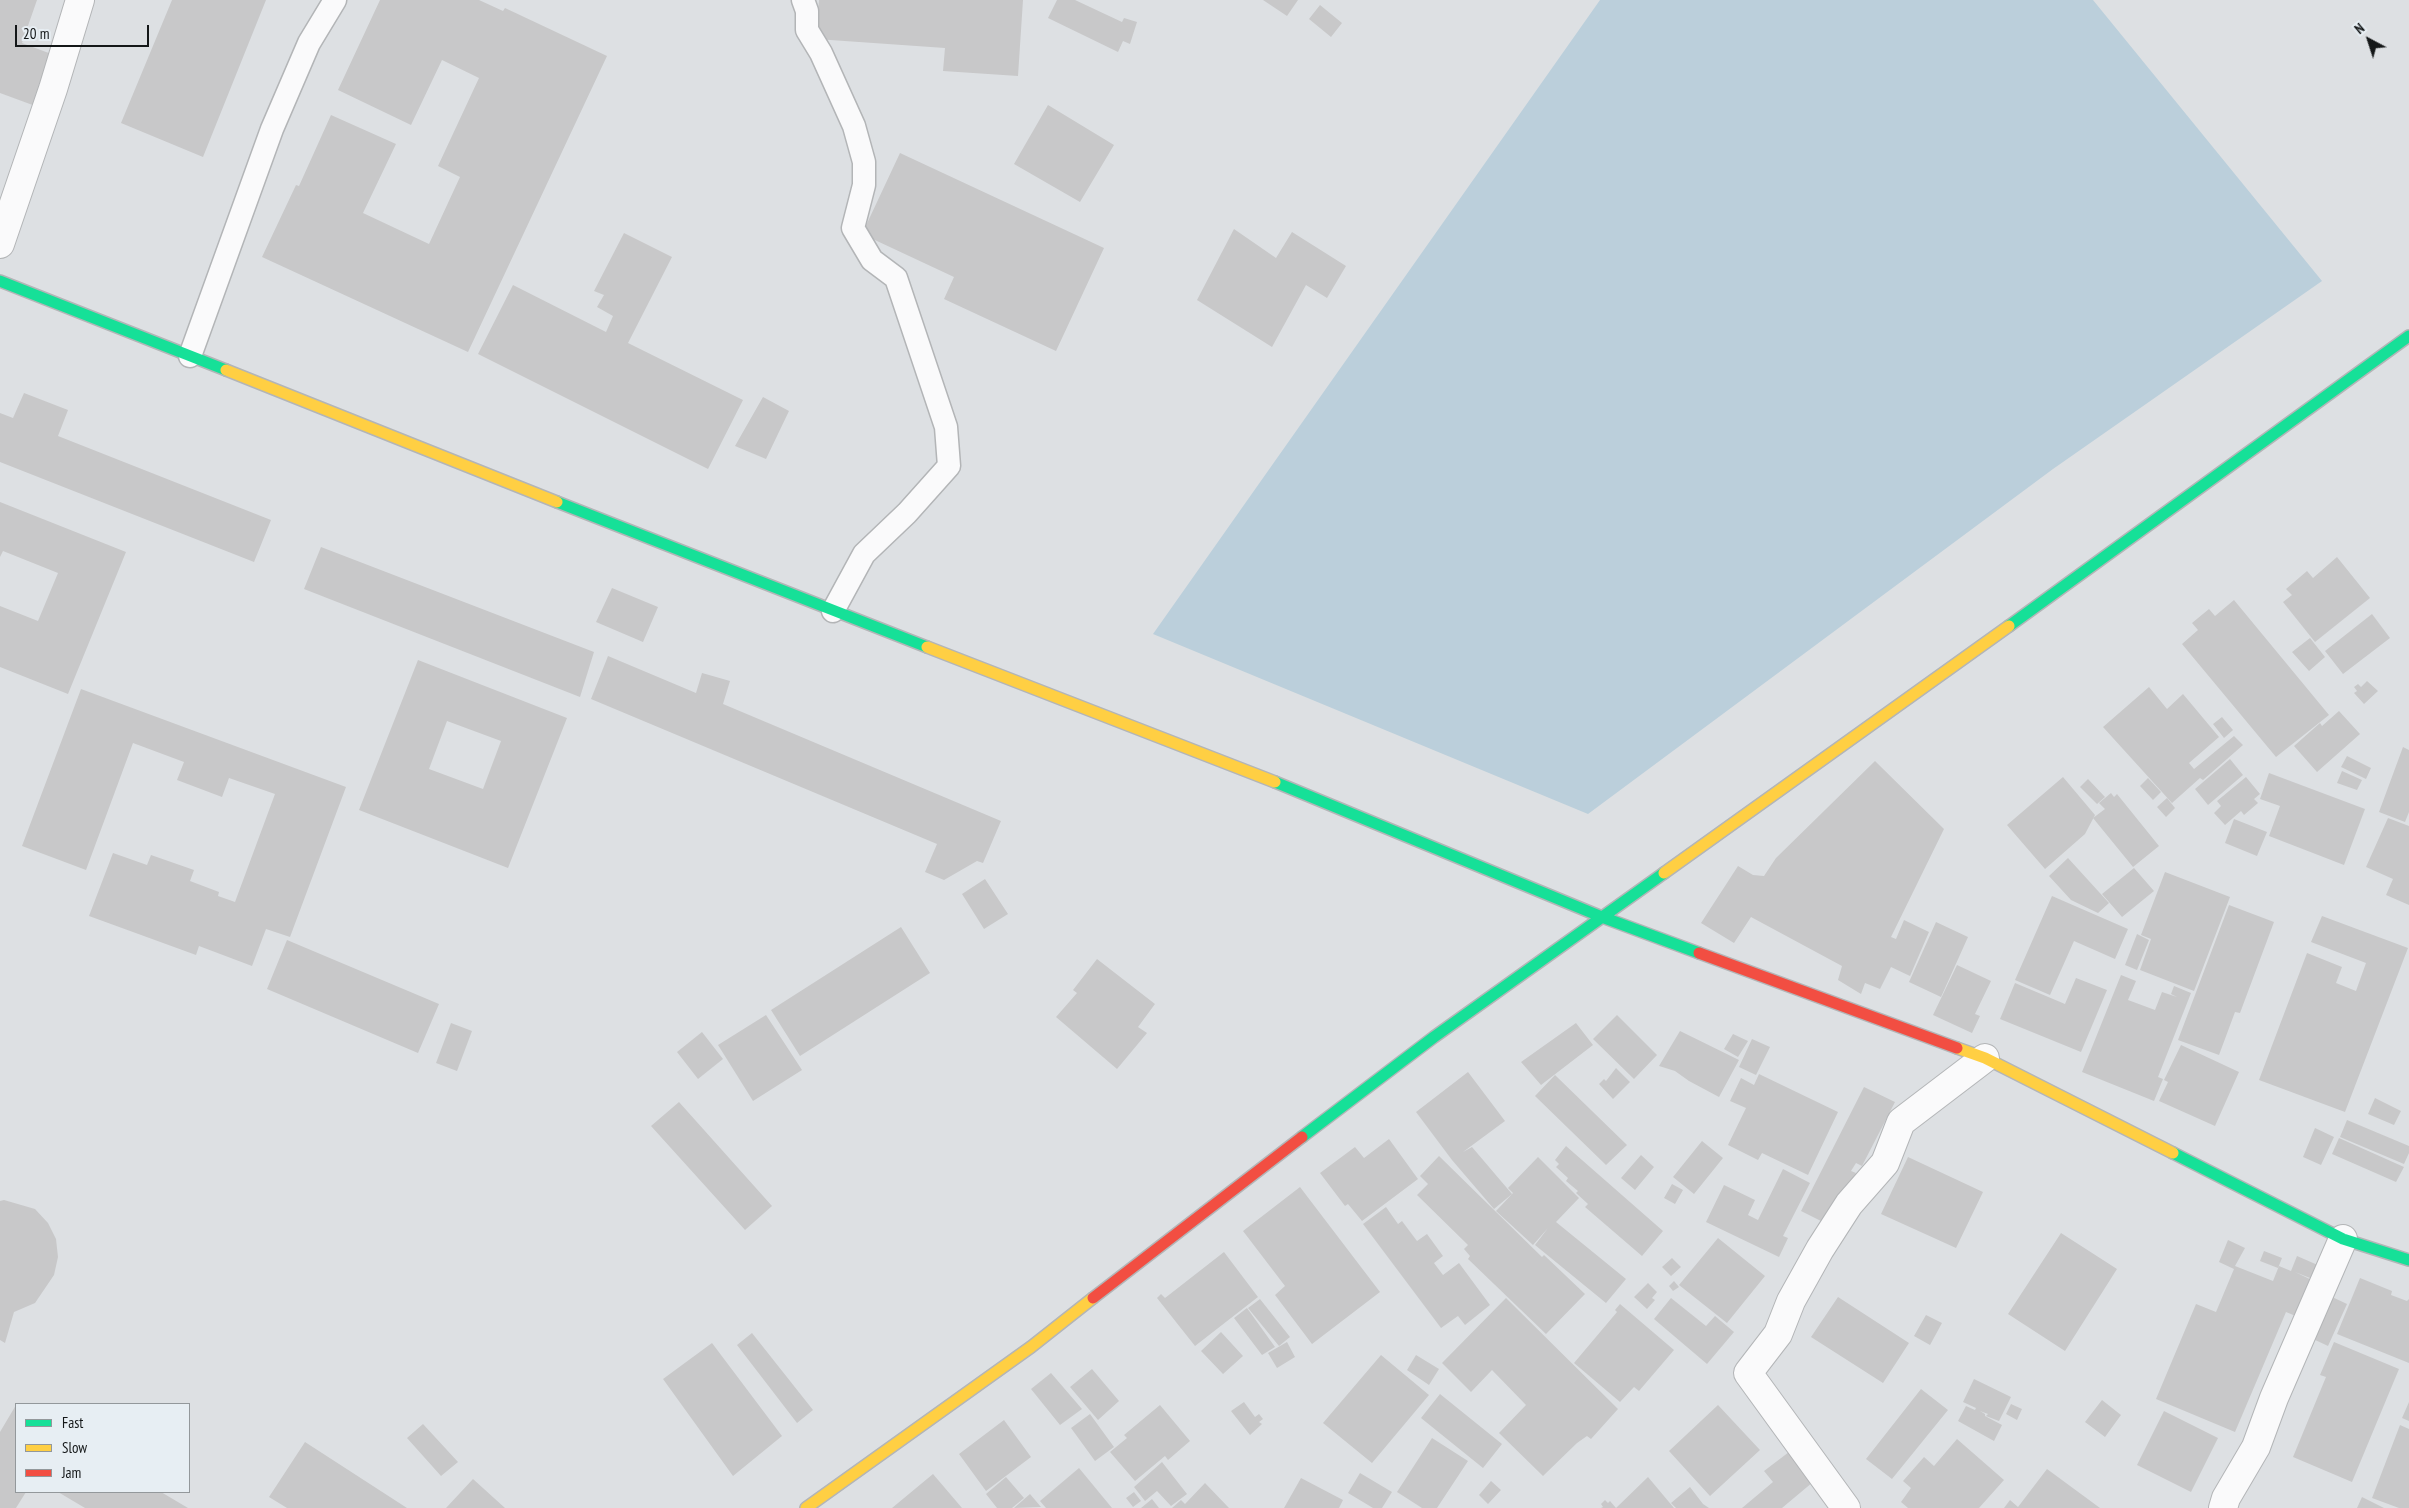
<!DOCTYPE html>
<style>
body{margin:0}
#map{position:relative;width:2409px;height:1508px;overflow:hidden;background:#dde0e3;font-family:"PT Sans Narrow",sans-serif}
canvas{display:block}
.legend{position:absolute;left:15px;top:1403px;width:175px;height:90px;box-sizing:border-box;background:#e7eef3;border:1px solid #93989b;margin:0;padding:6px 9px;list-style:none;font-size:15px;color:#141718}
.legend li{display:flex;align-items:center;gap:10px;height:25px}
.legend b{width:25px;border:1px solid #93989b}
.north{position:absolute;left:2344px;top:15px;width:50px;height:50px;-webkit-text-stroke:4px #e7eef3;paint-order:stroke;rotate:320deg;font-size:14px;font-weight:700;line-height:20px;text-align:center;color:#141718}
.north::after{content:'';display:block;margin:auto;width:18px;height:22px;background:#141718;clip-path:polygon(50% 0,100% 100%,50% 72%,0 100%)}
.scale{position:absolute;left:15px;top:25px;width:134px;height:22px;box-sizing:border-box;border:2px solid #141718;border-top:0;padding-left:6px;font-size:15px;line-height:18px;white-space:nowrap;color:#141718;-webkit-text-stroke:4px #e7eef3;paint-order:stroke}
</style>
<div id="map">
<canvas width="2409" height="1508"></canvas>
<ul class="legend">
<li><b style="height:6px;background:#16e098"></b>Fast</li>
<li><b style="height:6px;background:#ffcf43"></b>Slow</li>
<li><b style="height:6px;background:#f24e42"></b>Jam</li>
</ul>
<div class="north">N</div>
<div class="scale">20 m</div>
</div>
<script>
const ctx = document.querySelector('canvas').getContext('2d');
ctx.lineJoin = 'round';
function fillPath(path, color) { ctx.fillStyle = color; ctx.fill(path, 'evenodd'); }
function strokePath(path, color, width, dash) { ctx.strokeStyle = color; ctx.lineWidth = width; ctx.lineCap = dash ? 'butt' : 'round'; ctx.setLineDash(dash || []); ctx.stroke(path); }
fillPath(new Path2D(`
 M1600,0H2093L2322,281L2053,469L1588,814L1153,634Z`), '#bbcfdb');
fillPath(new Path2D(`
 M0,0H37L22,43L54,55L38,107L0,93Z
 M172,0H266L203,157L121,123Z
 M380,0H479L503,11L505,8L607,56L468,352L262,257L296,185L299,186L331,115L396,144L363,213L429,244L460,177L438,166L479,78L442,60L411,125L338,90Z
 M819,0H1023L1018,76L943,71L945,48L816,39Z
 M1057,0H1075L1122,22L1124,18L1137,22L1130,44L1123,41L1118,52L1048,18Z
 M1263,0H1298L1287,16Z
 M1320,5L1342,23L1331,37L1309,19Z
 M1048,105L1114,145L1080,202L1014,164Z
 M900,153L1104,248L1056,351L944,299L954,277L862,234Z
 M1234,229L1276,258L1292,232L1346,266L1327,298L1306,285L1272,347L1197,300Z
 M624,233L672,257L628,343L743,400L708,469L478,354L513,285L606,332L613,316L597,307L604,295L594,291Z
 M24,393L68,410L58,436L271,520L254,562L0,462V413L13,418Z
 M763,397L789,411L766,459L735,446Z
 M0,502L126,552L68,694L0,667V606L38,621L58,573L3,551L0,557Z
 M321,547L594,652L580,697L304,589Z
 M2337,557L2370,598L2315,642L2283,602L2292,595L2286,589L2307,571L2313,578Z
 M612,588L658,607L643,642L596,622Z
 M2234,600L2329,715L2276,757L2182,644L2198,630L2192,623L2209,609L2215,616Z
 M2372,614L2390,638L2343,674L2325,651Z
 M2310,638L2325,657L2309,671L2292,652Z
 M608,656L696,693L702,673L730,681L723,704L1001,821L983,863L977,861L944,880L925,872L937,844L591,699Z
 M418,660L567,718L508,868L359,810ZM447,721L501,741L483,789L429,769Z
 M2367,681L2378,691L2364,704L2354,693L2357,691L2354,687L2358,684L2361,687Z
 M2149,687L2167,709L2183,694L2219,737L2189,763L2194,769L2234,736L2243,745L2203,780L2200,778L2172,803L2103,727Z
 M81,689L346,787L290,937L266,929L252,966L199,946L196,955L89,916L113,853L147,865L151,855L194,870L190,881L219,892L218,896L235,902L275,794L229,778L222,797L177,780L184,762L133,743L86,870L22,846Z
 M2339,711L2360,734L2317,772L2294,746L2320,723L2322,726Z
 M2222,717L2233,730L2224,738L2213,724Z
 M2403,747L2409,750V812L2405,822L2379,812Z
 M2347,756L2371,768L2366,779L2341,767Z
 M2230,759L2243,775L2208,805L2195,789Z
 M1875,761L1944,829L1891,937L1896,939L1904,920L1929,932L1910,976L1891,967L1880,989L1865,983L1861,994L1838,980L1842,966L1751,917L1734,943L1701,923L1738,866L1753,875L1764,876L1776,858Z
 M2342,771L2362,780L2357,790L2337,783Z
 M2269,773L2365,809L2344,865L2269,836L2280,806L2260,799Z
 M2063,777L2095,815L2085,834L2045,869L2007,825Z
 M2246,777L2260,794L2254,799L2258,803L2244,815L2241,811L2225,825L2214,813L2221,806L2217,801Z
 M2148,778L2161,792L2153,800L2140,786Z
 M2088,779L2105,797L2097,804L2080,787Z
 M2111,793L2114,797L2117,794L2159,846L2133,867L2093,818L2105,809L2099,803Z
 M2167,798L2175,808L2166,817L2157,807Z
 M2388,818L2409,826V905L2386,895L2393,879L2366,867Z
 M2234,819L2267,832L2257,856L2225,843Z
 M2068,858L2109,903L2098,913L2071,900L2049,876Z
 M2134,868L2154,891L2122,917L2102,894Z
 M2165,872L2230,897L2194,991L2140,970L2151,939L2141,935Z
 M985,879L1008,914L984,929L962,894Z
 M2052,896L2128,929L2115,959L2074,941L2050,995L2015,980Z
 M2229,905L2274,922L2240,1013L2235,1012L2219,1055L2178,1040Z
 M2322,916L2408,948L2345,1112L2259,1080L2307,953L2342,967L2336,983L2356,991L2366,963L2311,942Z
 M1936,922L1968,937L1941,997L1909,982Z
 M901,927L930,973L800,1056L771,1010Z
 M2137,934L2149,940L2137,970L2125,965Z
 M287,940L439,1004L418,1053L267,989Z
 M1097,959L1155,1004L1138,1027L1147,1033L1117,1069L1056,1017L1077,993L1073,990Z
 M1957,965L1991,981L1975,1014L1980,1016L1972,1033L1933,1015Z
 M2121,975L2136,981L2128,1000L2155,1010L2162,992L2177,997L2171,994L2174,986L2191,993L2158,1077L2163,1079L2154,1101L2082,1072Z
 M2076,978L2107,990L2081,1052L2000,1019L2015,983L2065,1004Z
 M766,1015L802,1070L753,1101L718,1045Z
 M1617,1015L1657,1055L1634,1079L1593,1039Z
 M451,1023L472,1031L457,1071L436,1063Z
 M1576,1023L1593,1045L1541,1085L1521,1062Z
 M1680,1031L1739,1060L1719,1097L1689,1081L1675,1071L1659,1066Z
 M702,1032L723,1059L698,1079L677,1052Z
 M1733,1034L1748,1041L1738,1057L1724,1049Z
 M1752,1039L1770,1047L1756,1075L1739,1067Z
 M2181,1045L2239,1072L2215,1126L2159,1101L2168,1082L2164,1080Z
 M1616,1068L1630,1082L1613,1099L1599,1084L1604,1079L1606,1081Z
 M1468,1072L1505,1121L1463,1152L1472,1147L1512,1194L1494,1209L1452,1160L1416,1112Z
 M1759,1074L1838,1112L1808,1175L1762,1153L1758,1160L1728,1145L1746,1108L1730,1101L1741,1078L1754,1085Z
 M1555,1075L1627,1145L1606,1165L1535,1096Z
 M1864,1087L1895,1102L1862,1166L1856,1163L1851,1171L1856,1173L1829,1225L1801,1211Z
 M2375,1098L2401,1111L2394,1125L2368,1114Z
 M679,1102L772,1206L745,1230L651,1126Z
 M2347,1120L2409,1146V1153L2404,1164L2340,1137Z
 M2315,1128L2334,1137L2321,1165L2303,1157Z
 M2339,1138L2404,1167L2396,1182L2332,1154Z
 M1389,1139L1418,1179L1362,1221L1348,1204L1345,1206L1320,1173L1355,1147L1364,1158Z
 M1702,1141L1723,1158L1694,1194L1673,1177Z
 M1566,1146L1663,1231L1642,1256L1585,1207L1588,1204L1576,1193L1578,1191L1566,1181L1568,1178L1556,1167L1559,1164L1555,1160Z
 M1641,1155L1654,1167L1635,1190L1621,1178Z
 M1439,1156L1542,1257L1544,1255L1585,1294L1546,1334L1468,1259L1470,1256L1464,1249L1468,1245L1417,1195L1428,1184L1420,1176Z
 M1538,1157L1579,1198L1556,1222L1626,1279L1606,1303L1535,1245L1548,1228L1533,1245L1496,1211L1513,1193L1508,1188Z
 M1908,1157L1983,1192L1956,1248L1881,1214Z
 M1783,1169L1810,1183L1783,1236L1788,1238L1779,1257L1706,1222L1724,1185L1755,1200L1748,1215L1758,1220Z
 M1672,1184L1683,1190L1675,1204L1664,1198Z
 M1300,1187L1380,1292L1312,1344L1275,1295L1285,1286L1243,1231Z
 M4,1200L35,1209L48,1223L56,1239L58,1257L54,1275L35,1303L14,1312L5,1343L0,1340V1201Z
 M1386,1207L1398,1224L1402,1221L1417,1241L1427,1234L1443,1256L1434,1263L1443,1275L1459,1263L1490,1305L1465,1325L1458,1316L1441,1328L1363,1224Z
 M2061,1233L2117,1269L2065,1351L2008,1314Z
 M1718,1238L1765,1276L1727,1323L1679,1285Z
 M2228,1240L2245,1248L2235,1266L2273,1281L2279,1266L2291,1271L2297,1256L2320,1266L2315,1280L2295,1272L2318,1283L2303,1319L2286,1312L2235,1432L2156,1399L2196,1304L2216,1312L2234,1269L2219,1262Z
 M2264,1251L2282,1258L2278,1268L2260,1261Z
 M1224,1252L1258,1297L1195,1346L1157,1298L1161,1294L1165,1298Z
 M1672,1258L1681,1267L1671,1276L1662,1267Z
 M2360,1278L2392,1291L2391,1295L2407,1301L2409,1299V1363L2337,1334Z
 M1674,1281L1679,1287L1673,1291L1669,1286Z
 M1648,1283L1657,1292L1652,1298L1655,1300L1647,1309L1634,1297Z
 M2330,1296L2347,1304L2328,1346L2311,1338Z
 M1838,1297L1909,1343L1883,1383L1811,1337Z
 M1506,1298L1618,1409L1591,1439L1587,1436L1577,1443L1543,1476L1499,1433L1526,1405L1492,1370L1471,1392L1442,1363Z
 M1671,1298L1706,1326L1715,1316L1734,1332L1707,1364L1654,1319Z
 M1260,1299L1290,1337L1279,1346L1248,1308Z
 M1620,1304L1674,1350L1639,1391L1634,1387L1620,1402L1574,1363L1617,1312L1615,1310Z
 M1247,1308L1275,1347L1262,1355L1234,1318Z
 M1926,1315L1942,1323L1930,1345L1914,1336Z
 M1221,1332L1243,1356L1223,1374L1201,1351Z
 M752,1333L813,1410L797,1423L737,1345Z
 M1287,1342L1295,1357L1277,1368L1268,1353Z
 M2334,1342L2399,1369L2352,1482L2293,1457L2326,1377L2320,1375Z
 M712,1343L782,1436L733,1476L663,1379Z
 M1381,1355L1429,1395L1372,1463L1323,1423Z
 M1416,1355L1439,1369L1429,1385L1407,1370Z
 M1092,1369L1119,1401L1098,1420L1070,1387Z
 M1051,1373L1082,1409L1060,1425L1031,1389Z
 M1974,1379L2011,1397L1999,1421L1986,1416L1988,1414L1980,1411L1985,1414V1416L2002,1425L1994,1441L1958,1421L1966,1406L1975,1410L1976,1408L1963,1402Z
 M1921,1389L1948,1410L1892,1479L1866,1459Z
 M1440,1394L1502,1444L1483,1468L1421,1418Z
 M2102,1400L2121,1415L2105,1437L2085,1422Z
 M1244,1402L1255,1417L1259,1414L1263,1419L1259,1422L1262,1424L1250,1435L1231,1411Z
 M2409,1402V1421L2402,1418Z
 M2011,1404L2022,1409L2017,1420L2006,1414Z
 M16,1405V1492H26L16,1508H0V1432Z
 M1160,1405L1190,1441L1168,1460L1165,1456L1135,1481L1110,1452L1127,1438L1124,1435Z
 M1718,1405L1760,1450L1710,1496L1669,1451Z
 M2164,1411L2218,1438L2191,1492L2137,1465Z
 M1090,1414L1114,1447L1095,1461L1071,1428Z
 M1004,1420L1031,1457L986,1491L959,1454Z
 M423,1424L458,1462L441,1476L407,1438Z
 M2400,1425L2409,1429V1508H2399L2372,1498Z
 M1432,1438L1468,1461L1437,1508H1422L1397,1492Z
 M1957,1439L2004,1480L1979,1508H1908L1901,1502L1911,1488L1903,1481L1924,1457L1934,1466Z
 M305,1442L407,1508H287L269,1497Z
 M1789,1452L1813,1482L1782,1508H1742L1773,1482L1764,1471Z
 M1162,1462L1187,1494L1171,1506L1157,1491L1145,1501L1134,1487Z
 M1079,1468L1112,1508H1046L1040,1501Z
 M2047,1469L2100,1508H2004L2010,1500L2018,1507Z
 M1360,1473L1392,1492L1382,1508H1373L1348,1493Z
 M933,1474L962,1508H892Z
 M1006,1477L1024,1498L1012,1508H997L986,1494Z
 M1648,1477L1674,1508H1601L1603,1507L1601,1504L1605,1500L1608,1503L1610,1501L1616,1508Z
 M1301,1478L1343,1500L1339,1508H1284Z
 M473,1479L505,1508H446Z
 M1491,1481L1501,1490L1488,1504L1479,1495Z
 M1205,1483L1229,1508H1172L1181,1500L1185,1504Z
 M1690,1487L1703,1504L1709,1508H1676L1671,1503Z
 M58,1492H161L188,1508H85Z
 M1134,1492L1141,1501L1133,1507L1126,1498Z
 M1030,1494L1041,1507L1014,1508Z
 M2362,1497L2384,1508H2357Z
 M1152,1499L1159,1508H1141Z`), '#c8c8c9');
const lane = new Path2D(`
 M803,0L807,11V30L821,53L854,126L864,162V185L853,228L872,260L896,278L946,427L949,466L907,513L864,554L833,611
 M190,356L272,129L309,43L335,0`);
const street = new Path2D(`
 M0,244L53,89L80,0
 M1846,1508L1748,1373L1778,1334L1791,1301L1820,1249L1849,1204L1885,1163L1901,1122L1985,1058
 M2223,1508L2226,1498L2256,1447L2274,1398L2343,1239`);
const fast = new Path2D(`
 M0,281L226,370
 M557,502L927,647
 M2009,626L2409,336
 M1275,782L1602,917L1699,953
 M1302,1137L1434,1037L1664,873
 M2173,1153L2343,1239L2409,1260`);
const slow = new Path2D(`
 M226,370L557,502
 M927,647L1275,782
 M1664,873L2009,626
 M1957,1048L1985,1058L2173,1153
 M806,1508L1031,1347L1093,1298`);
const jam = new Path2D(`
 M1699,953L1957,1048
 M1093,1298L1302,1137`);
strokePath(lane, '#b3b5b7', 25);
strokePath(street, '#b3b5b7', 30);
strokePath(fast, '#b3b5b7', 14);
strokePath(slow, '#b3b5b7', 14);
strokePath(jam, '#b3b5b7', 14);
strokePath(lane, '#fafafb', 22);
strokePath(street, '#fafafb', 28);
strokePath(fast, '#16e098', 11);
strokePath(slow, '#ffcf43', 11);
strokePath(jam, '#f24e42', 11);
</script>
